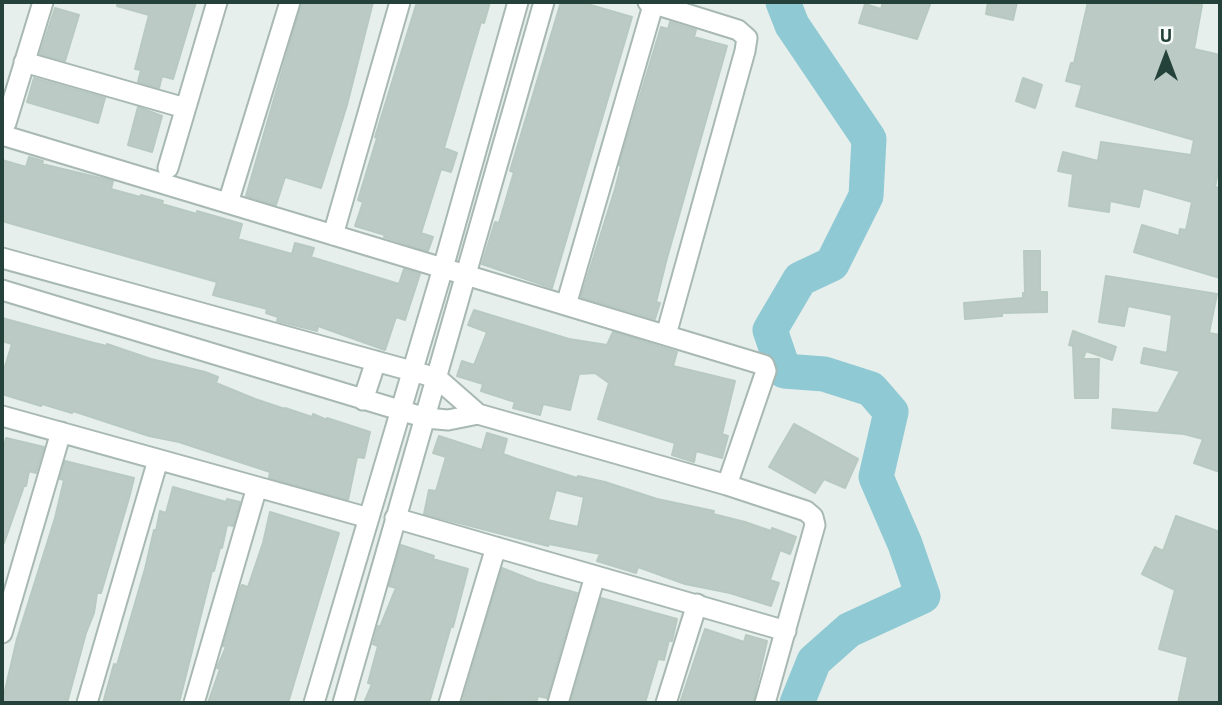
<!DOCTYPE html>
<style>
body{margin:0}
#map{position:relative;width:1222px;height:705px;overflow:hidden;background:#e6efeb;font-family:"Titillium Web",sans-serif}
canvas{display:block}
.frame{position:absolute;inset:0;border:4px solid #24423a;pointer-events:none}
.north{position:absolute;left:1131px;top:21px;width:70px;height:70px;-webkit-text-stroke:5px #f7fbf9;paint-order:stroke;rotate:0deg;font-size:19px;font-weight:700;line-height:28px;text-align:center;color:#24423a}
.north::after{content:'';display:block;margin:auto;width:24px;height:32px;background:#24423a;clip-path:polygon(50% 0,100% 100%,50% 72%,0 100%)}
</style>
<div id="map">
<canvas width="1222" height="705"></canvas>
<div class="frame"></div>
<div class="north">U</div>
</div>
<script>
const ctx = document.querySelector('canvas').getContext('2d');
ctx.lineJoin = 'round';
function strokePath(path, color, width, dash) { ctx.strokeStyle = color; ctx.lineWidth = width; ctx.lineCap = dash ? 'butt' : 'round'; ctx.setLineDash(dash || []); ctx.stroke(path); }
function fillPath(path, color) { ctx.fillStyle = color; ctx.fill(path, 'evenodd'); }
strokePath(new Path2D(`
 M783,2L792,25L869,139L866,196L832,264L800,279L770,330L784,371L824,374L871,389L891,412L876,477L905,544L923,596L849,630L814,661L797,703`), '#8ec9d4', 35);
const building = new Path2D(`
 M118,2H196L173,79L162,76L159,88L138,82L141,70L135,69L149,15L117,6Z
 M302,2H373L347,105L321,188L285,177L276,205L246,196Z
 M417,2H490L484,23L481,22L444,148L457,153L451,172L441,169L421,233L433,237L428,251L384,237L385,235L355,226L363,202L358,200L377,138L375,137Z
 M561,2H580L632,17L552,288L482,264L495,222L499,223L514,172L510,171Z
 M883,2H931L917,39L859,23L865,4L881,9Z
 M988,2H1017L1013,20L986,14Z
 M1088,2H1148L1161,5L1162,2H1186L1202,5L1194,49L1220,55V162L1215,187L1220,188V278L1134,252L1142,225L1179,236L1180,229L1186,230L1192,202L1143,188L1139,207L1110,201L1109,212L1069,206L1073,174L1058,171L1063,152L1098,161L1101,142L1191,155L1194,140L1076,106L1082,85L1066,81L1071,63H1074Z
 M55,8L79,15L65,61L40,54Z
 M670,22L696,30L694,37L727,46L667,258L656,302L660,303L655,319L581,297L615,189L621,166L619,165L661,27L668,29Z
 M34,78L105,98L98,123L27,102Z
 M1023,78L1042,85L1035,108L1016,101Z
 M138,107L162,116L152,152L128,145Z
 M29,157L43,161L42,164L113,181L111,189L140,197L141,195L163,201L162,204L197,214V211L242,224L238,239L292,254L295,243L314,248L311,257L399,284L404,269L420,274L405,320L396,317L385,350L318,326L317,331L277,321L278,317L266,313L267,309L213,295L217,282L2,221V160L26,167Z
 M1024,251H1040V292H1047V312L1002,313V316L965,319L964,303L1023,298V293H1025Z
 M1106,276L1217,294L1209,333L1220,335V472L1194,463L1203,439L1184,434L1112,428L1113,409L1158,413L1180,371L1141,363L1144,348L1167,353L1172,315L1128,306L1124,326L1099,322Z
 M474,310L569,339L607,345L613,332L677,352L673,366L735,381L722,434L728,436L722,458L696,451L694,462L672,455L675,443L598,419L609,383L595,373L579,374L570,410L543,404L540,415L513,408L515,402L481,391L483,384L457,376L462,361L474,365L487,332L468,325Z
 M2,318L94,343L107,346V344L151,359L205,372L218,377L216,383L255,399L285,409V408L312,417L313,414L327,420V418L370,432L364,458L357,457L348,500L269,478L270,472L179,442L149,436L73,411L72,413L42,404L41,406L2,394V376L12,344L2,341Z
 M1073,331L1116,347L1112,360L1086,351L1083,359H1099L1098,398H1075L1073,346L1069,345Z
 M794,424L858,459L845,488L824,479L815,493L769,467Z
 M487,433L507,439L503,454L517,459L577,478L578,476L605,482L657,499L714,511L713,514L745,522L771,531L772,528L796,537L790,554L780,550L770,580L779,583L771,606L730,593L685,584L638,567L636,573L597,561L600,554L549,544L548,546L424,514L429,490L436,491L446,457L433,453L439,436L482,450ZM556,490L584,497L578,527L548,520Z
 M6,438L44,447L36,473L29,471L26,486H24L4,543L2,542V457Z
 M65,461L134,478L129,498L101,593H97L94,613L86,633L67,703H2L17,639L55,518L64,480L60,479Z
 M173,487L226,502L227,499L240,502L233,526L227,525L222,548H220L214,571H212L179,703H103L114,664L117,665L145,569L154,530L156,531L160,511L166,513Z
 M270,512L339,533L288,703H208L220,669L217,668L226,647L223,646L241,587L242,585L248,587L263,543Z
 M1176,516L1220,532V703H1178L1188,657L1159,649L1175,590L1142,574L1155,547L1163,551Z
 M401,545L434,556L433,559L468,569L453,627L451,626L429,703H364L372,684L368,683L378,646L373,644L378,626L380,627L396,588L389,586Z
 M502,568L537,582L577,593L547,698L538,696L536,703H504L493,700L492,703H462Z
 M601,598L677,619L672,641L669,640L664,660L658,659L645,703L571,702Z
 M705,629L744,642L746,635L767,641L753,703H680Z`);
fillPath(building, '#bbcac4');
strokePath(building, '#b8c9c2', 2);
const minor = new Path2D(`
 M648,2L738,30L747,38L745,51L666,335
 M24,62L185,108
 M6,123L43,2
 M2,135L764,365L766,371L727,485
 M168,168L217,2
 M228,203L290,2
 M333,235L400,2
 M2,258L437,378L478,414L727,485L806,511L813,517L815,525L765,703
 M2,290L426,418L448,420L478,414
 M566,305L654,2
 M363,400L376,361
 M2,416L369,518
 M395,518L786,631
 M2,633L61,432
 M87,703L158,460
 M194,703L257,487
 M314,703L443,268L518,2
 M343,703L544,2
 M449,703L496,547
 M558,703L595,576
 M666,703L697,604`);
strokePath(minor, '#a8b8b2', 23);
strokePath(minor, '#fff', 19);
</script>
